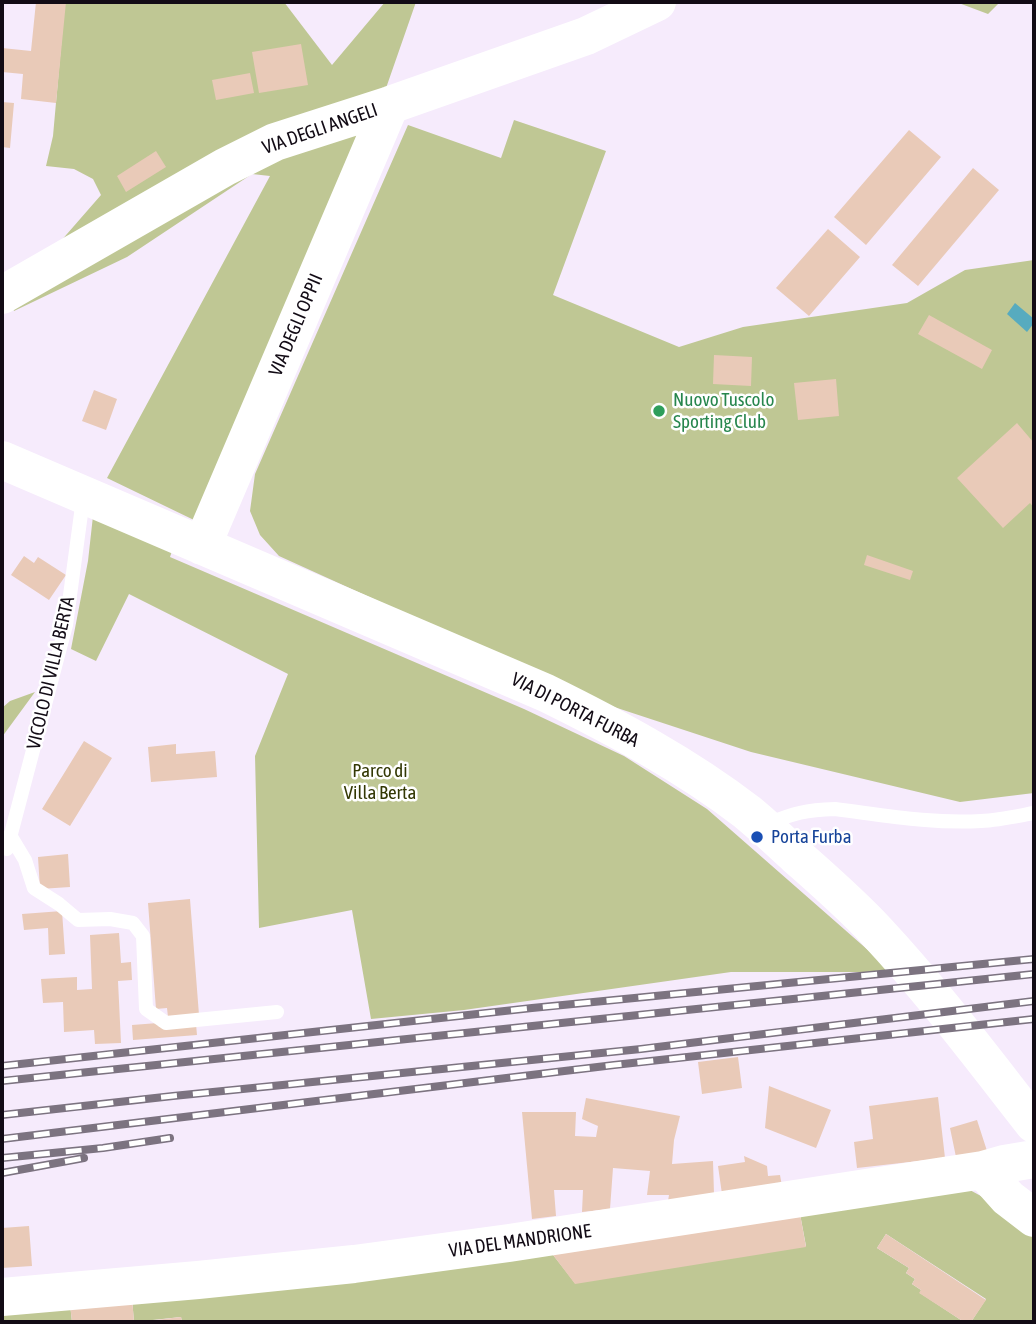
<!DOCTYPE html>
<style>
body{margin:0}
#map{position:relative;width:1036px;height:1324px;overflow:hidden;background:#f6ebfc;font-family:"Asap Condensed",sans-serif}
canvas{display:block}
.frame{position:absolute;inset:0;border:4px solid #120b15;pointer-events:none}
</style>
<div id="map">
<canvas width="1036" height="1324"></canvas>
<div class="frame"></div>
</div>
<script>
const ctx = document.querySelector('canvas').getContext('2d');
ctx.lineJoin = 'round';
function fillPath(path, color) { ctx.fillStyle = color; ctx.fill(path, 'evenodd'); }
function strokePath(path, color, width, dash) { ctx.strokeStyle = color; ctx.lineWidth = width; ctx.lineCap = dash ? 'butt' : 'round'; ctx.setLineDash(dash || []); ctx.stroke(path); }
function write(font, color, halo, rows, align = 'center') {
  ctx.font = font + ' "Asap Condensed",sans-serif'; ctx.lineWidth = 5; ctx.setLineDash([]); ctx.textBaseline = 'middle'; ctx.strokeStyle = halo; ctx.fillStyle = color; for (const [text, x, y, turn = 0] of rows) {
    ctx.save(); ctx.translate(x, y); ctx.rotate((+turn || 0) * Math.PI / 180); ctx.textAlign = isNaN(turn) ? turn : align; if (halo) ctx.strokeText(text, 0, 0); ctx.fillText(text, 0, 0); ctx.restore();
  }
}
fillPath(new Path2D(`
 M65,2H284L332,65L385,2H416L385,91L196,521L107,478L270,176L252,174L127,257L14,311L2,281L53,250L101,195L93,179L74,169L46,166L53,136Z
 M956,2H1000L988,14Z
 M514,120L606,151L553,295L679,347L743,327L907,303L965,270L1034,260V793L960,802L751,752L605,704L279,556L260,535L250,511L255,474L408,125L501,158Z
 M93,516L173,548L170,557L524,709L624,756L707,809L893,972H731L464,1010L371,1019L352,910L259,928L255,756L288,674L129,594L96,661L71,649L88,561Z
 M35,692L2,737V708L10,701Z
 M968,1189L1016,1215L1034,1229V1322H971L986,1299L886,1234L877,1248L909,1268L906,1273L915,1279L912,1284L921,1290L920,1293L964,1322H182L181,1317L134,1322L132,1298L550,1251L575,1283L806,1246L800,1214Z
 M70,1304L72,1322H2V1308Z`), '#bfc794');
fillPath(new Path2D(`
 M1015,303L1034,319V323L1027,332L1007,314Z`), '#57abbf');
fillPath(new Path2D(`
 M36,2H66L56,103L21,99L23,74L2,72V48L31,51Z
 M301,44L308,85L259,93L252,52Z
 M250,73L254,93L216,100L212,80Z
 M2,102L14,103L10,148L2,147Z
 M909,130L941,157L866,245L834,217Z
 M156,151L166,167L126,192L117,176Z
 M973,168L999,190L918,286L892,265Z
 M828,229L860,257L809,316L776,288Z
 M929,315L992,350L982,369L918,334Z
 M714,355L752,357L751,386L713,384Z
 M836,379L839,416L798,420L794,383Z
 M94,390L117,399L106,430L82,421Z
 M1017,423L1034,443V508L1030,503L1003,528L957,478Z
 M867,555L913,571L910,580L864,565Z
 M24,556L34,563L38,557L66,575L49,600L11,575Z
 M84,741L112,758L70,826L42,809Z
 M176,744V754L215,751L217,777L151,782L148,747Z
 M68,854L70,887L40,889L38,857Z
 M190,899L199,1015L168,1017L167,1008L156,1009L148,903Z
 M62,911L65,954L49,955L48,928L24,930L22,914Z
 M119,933L121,963L131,962L132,980L118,981L121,1043L95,1044L94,1030L64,1032L63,1002L43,1003L41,979L77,977V990L92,989L90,935Z
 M158,1023L159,1027L196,1024L197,1035L133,1040L132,1025Z
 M738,1057L742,1088L702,1094L698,1062Z
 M769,1086L831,1110L816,1148L765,1128Z
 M938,1097L945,1158L857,1168L854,1142L873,1139L869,1106Z
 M586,1098L680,1116L674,1140L672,1164L713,1161L714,1194L668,1201L669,1195H647L650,1171L613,1168L610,1209L582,1212L583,1190H554L556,1216L532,1219L522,1112H576L575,1136L596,1137L598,1126L582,1119Z
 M977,1120L988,1154L956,1157L950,1128Z
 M744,1156L767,1166L768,1176L780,1175L782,1186L722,1194L718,1166L745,1162Z
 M800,1214L806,1247L575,1284L550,1251Z
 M29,1226L32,1266L2,1268V1228Z
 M886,1234L986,1300L971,1322H964L919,1293L921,1290L912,1284L915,1279L906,1273L909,1268L877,1248Z
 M132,1298L134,1322H72L70,1304Z
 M181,1317L182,1322H147V1321Z`), '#e9cab8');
strokePath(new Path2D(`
 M767,824C794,813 806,810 835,809C883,815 932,824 981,821C999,820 1017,816 1034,813
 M10,835L25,860L34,888L59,904L78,920L110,919L133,923L143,936L146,1009L166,1023L277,1012
 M7,849L66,625L83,499`), '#fff', 14);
strokePath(new Path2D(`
 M2,295L225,167L275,142L390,105L586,36L657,2
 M2,460L546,693C615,727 686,765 747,812C764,826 779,840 795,855C822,879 851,904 876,931C933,992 983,1059 1034,1124
 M202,546L390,105
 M983,1170L1008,1198L1034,1218
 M2,1297L198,1280L354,1264L509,1243L983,1170L1004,1164L1034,1159`), '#fff', 38);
const rail = new Path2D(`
 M2,1066L532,1008L1034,959
 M2,1081L1034,974
 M2,1115L173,1096L641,1049L1034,1001
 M2,1139L614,1065L1034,1019
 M2,1158L103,1148L170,1138
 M2,1173L84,1158`);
strokePath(rail, '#7c7380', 8);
strokePath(rail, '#fff', 5, [16]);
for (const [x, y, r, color] of [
 [659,411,7,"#2e9e5b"],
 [757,837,7,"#1a4fb4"]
]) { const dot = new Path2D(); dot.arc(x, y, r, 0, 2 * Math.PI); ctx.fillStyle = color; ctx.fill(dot); strokePath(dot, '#fff', 2.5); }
write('19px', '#120b15', '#fff', [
 ["VIA DEGLI ANGELI",320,129,-19],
 ["VIA DEGLI OPPII",296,325,-67],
 ["VICOLO DI VILLA BERTA",51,673,-77],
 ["VIA DI PORTA FURBA",575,710,27],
 ["VIA DEL MANDRIONE",520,1241,-8]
]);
write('19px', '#27864d', '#fff', [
 ["Nuovo Tuscolo",673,400],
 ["Sporting Club",673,422]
], 'left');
write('19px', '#333804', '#fff', [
 ["Parco di",380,771],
 ["Villa Berta",380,793]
]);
write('19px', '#164399', '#fff', [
 ["Porta Furba",771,837]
], 'left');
</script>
